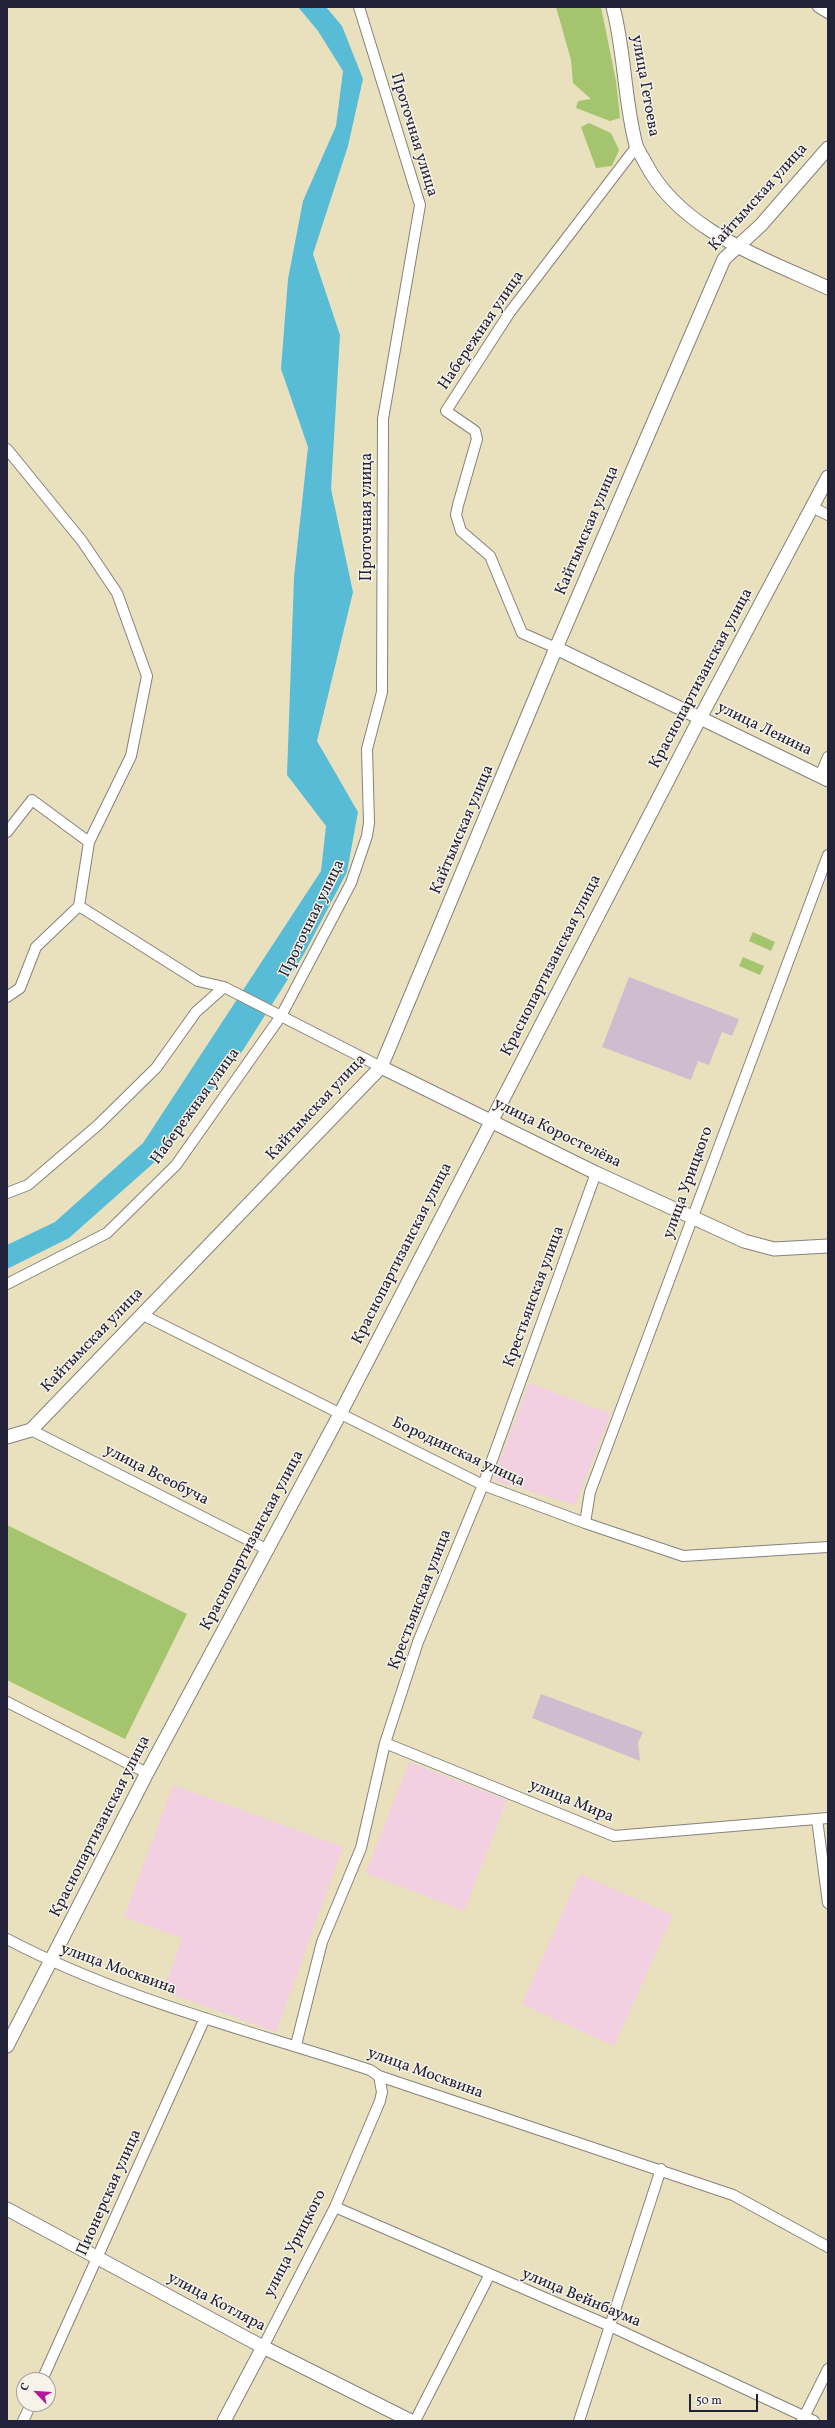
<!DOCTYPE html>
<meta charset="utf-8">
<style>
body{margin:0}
#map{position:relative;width:835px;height:2428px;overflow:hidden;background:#e9e1be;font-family:Vollkorn,serif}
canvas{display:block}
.frame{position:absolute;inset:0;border:8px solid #22223b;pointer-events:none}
.north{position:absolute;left:16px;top:2372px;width:40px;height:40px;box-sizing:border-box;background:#f7f3e8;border:1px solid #a29fa3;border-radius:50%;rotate:295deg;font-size:11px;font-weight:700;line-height:16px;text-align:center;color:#22223b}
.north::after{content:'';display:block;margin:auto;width:14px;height:18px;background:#b5179e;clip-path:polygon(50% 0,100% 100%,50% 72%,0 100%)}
.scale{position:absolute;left:689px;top:2394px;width:69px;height:18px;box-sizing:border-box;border:2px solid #22223b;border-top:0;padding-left:5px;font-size:12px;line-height:14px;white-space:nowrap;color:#22223b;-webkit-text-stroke:3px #f7f3e8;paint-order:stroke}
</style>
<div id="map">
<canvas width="835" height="2428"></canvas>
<div class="frame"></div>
<div class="north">С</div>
<div class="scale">50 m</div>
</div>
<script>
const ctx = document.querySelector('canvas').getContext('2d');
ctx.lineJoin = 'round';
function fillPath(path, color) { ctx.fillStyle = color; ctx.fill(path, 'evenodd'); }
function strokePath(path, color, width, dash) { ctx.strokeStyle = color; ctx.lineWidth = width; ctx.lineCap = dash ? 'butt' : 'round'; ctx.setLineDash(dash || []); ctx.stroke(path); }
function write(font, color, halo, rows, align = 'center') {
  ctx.font = font + ' Vollkorn,serif'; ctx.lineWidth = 3; ctx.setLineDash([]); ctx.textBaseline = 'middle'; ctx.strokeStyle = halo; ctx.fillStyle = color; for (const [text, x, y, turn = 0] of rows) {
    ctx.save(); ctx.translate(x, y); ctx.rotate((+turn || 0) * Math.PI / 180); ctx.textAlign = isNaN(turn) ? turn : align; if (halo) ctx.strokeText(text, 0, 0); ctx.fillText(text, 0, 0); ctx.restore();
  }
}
fillPath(new Path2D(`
 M529,1383L611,1414L575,1505L493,1480Z
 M409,1762L507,1800L464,1911L366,1873Z
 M173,1785L343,1847L276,2032L163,1991L182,1938L124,1917Z
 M580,1874L673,1915L614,2046L522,2004Z`), '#f2cfe1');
fillPath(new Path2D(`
 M629,977L739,1019L732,1036L722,1032L709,1065L698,1061L691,1080L602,1047Z
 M541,1694L643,1732L638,1743L640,1761L532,1718Z`), '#cfbdcf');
fillPath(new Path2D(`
 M556,7H601L616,81L620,118L610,121L576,108L578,101L591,99L573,83L571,60Z
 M589,123L611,133L619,150L612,166L596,168L581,127Z
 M753,932L775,942L771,951L749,941Z
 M743,957L764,966L760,975L739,966Z
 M7,1525L187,1614L125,1739L7,1680Z`), '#a4c56d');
fillPath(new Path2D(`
 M298,7H326L342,26L363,79L348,146L313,254L340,335L331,489L353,592L317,741L358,812L347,872L304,954L243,1050L157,1160L69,1238L7,1269V1245L55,1222L143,1143L321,871L326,826L287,775L294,577L308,447L281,369L288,279L303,201L336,126L343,71L318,31Z`), '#59bcd7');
const minor = new Path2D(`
 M818,7L828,13
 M7,449L82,541L117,593L147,676L131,756L89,842L79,906L36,947L20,988L7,997
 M812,507L828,515
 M556,648L522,633L490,556L461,531L456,515L458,505L477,439L475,431L446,411L510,312L637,146
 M820,776L828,757
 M7,832L32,800L89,842
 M79,906L198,981L224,987L381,1067
 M7,1193L28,1185L98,1125L156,1068L196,1012L224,987
 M7,1284L107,1233L176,1165L281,1016L351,883L367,836L369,823L367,749L382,692L383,419L420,205L359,7
 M143,1315L483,1485L585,1523L683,1556L828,1547
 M31,1430L268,1550
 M585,1523L590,1492L828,855
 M7,1702L147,1773
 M385,1743L614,1836L828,1818
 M817,1819L828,1903
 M7,1939C121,1999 248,2030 370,2070L379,2076L733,2195L828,2247
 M296,2045L322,1942L361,1848L385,1743L418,1642L483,1485L596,1173
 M335,2207L610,2326L814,2421
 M263,2347L335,2207L380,2101L382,2092L379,2076
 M42,2380L205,2018
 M23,2421L31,2404
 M415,2421L489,2276
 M579,2421L661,2169
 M802,2421L828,2369`);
const tertiary = new Path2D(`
 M613,7C625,52 624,100 636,145C638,151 643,158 646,164C681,231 764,258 828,288
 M556,648L828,780
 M381,1067L596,1173L744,1241L774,1249L828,1246
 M7,1437L31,1430L381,1067L556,648L724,259L761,225L828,148
 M7,2046L147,1773L340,1414L700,718L828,477
 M7,2209L263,2347L411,2421
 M224,2421L263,2347`);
strokePath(minor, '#86827c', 12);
strokePath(tertiary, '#86827c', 15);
strokePath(minor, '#fff', 10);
strokePath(tertiary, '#fff', 13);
write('16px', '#22223b', '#f7f3e8', [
 ["улица Гетоева",644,86,80],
 ["Проточная улица",413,135,73],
 ["Кайтымская улица",759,198,-48],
 ["Набережная улица",482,331,-56],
 ["Проточная улица",368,517,-90],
 ["Кайтымская улица",588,531,-67],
 ["Краснопартизанская улица",702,679,-62],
 ["улица Ленина",764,730,26],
 ["Кайтымская улица",463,830,-67],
 ["Проточная улица",313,919,-64],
 ["Краснопартизанская улица",552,966,-63],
 ["Набережная улица",196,1107,-54],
 ["Кайтымская улица",317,1108,-47],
 ["улица Коростелёва",557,1134,26],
 ["улица Урицкого",689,1183,-70],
 ["Краснопартизанская улица",403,1254,-63],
 ["Крестьянская улица",535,1297,-70],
 ["Кайтымская улица",93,1341,-46],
 ["Бородинская улица",458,1453,25],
 ["улица Всеобуча",156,1476,27],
 ["Краснопартизанская улица",253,1541,-62],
 ["Крестьянская улица",421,1600,-69],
 ["улица Мира",571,1802,22],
 ["Краснопартизанская улица",101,1827,-63],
 ["улица Москвина",118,1970,20],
 ["улица Москвина",425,2074,20],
 ["Пионерская улица",110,2193,-66],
 ["улица Урицкого",296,2244,-63],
 ["улица Вейнбаума",581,2299,23],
 ["улица Котляра",216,2303,28]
]);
</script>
